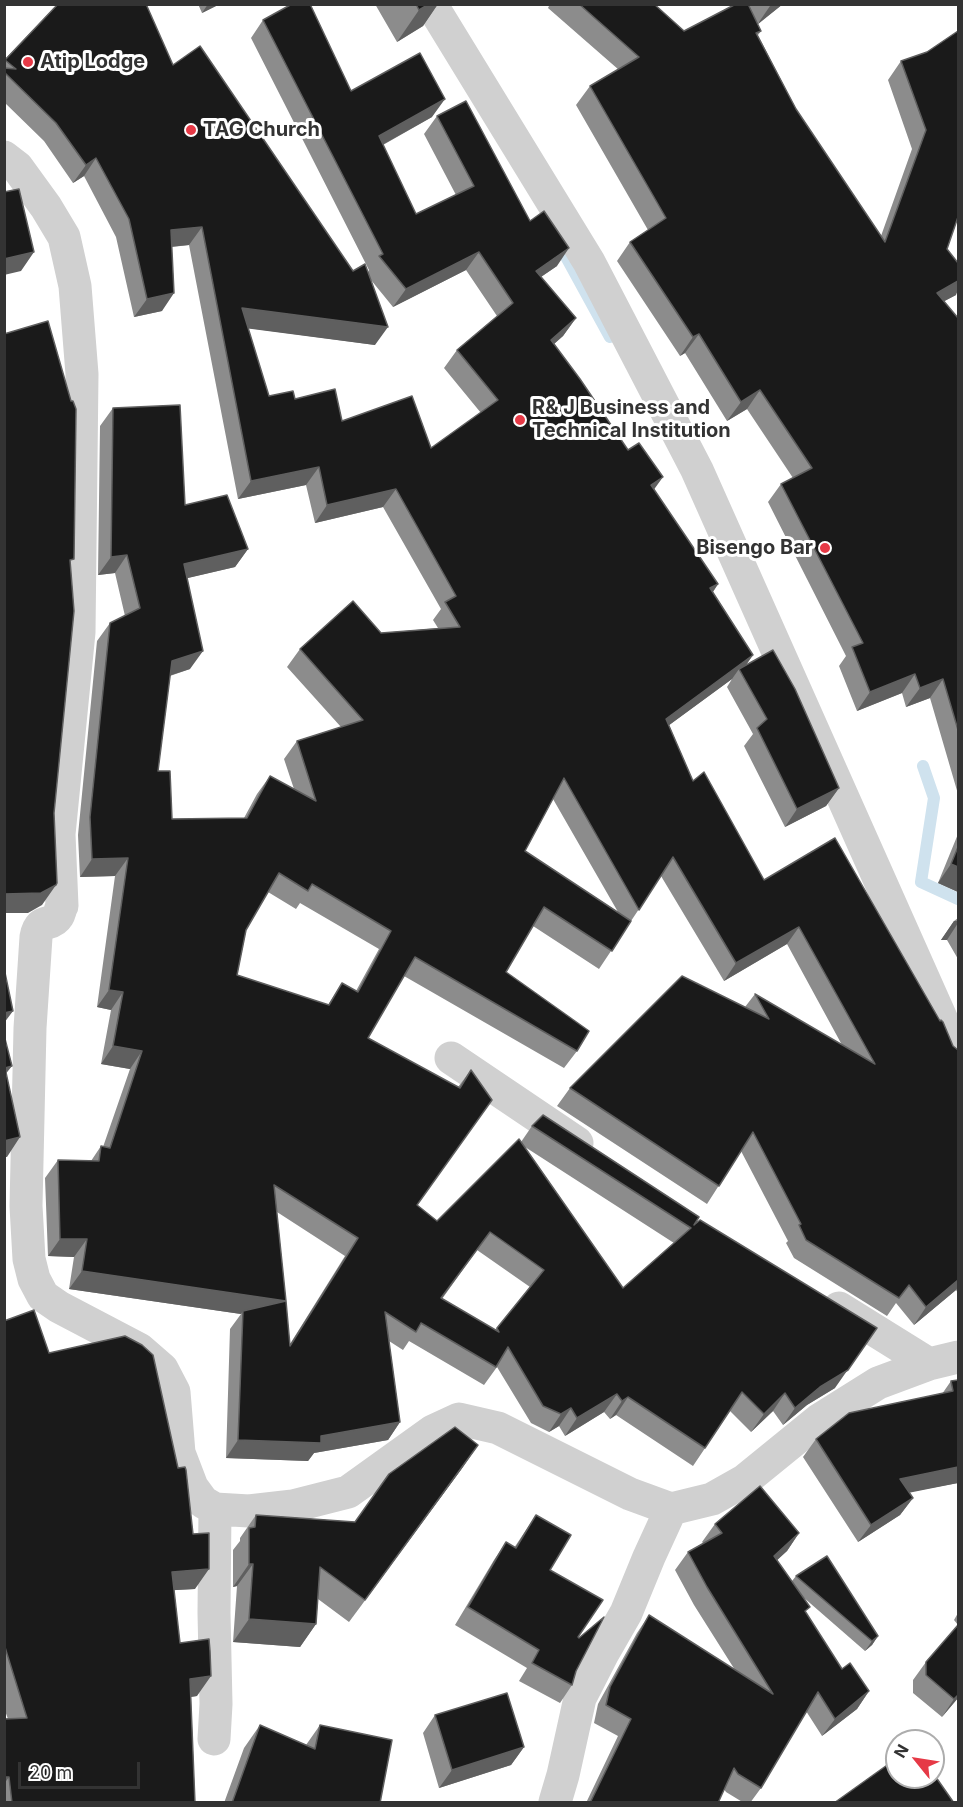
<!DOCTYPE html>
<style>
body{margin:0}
#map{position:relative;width:963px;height:1807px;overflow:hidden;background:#fff;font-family:Inter,sans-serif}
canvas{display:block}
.frame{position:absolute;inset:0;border:6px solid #333;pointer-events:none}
.north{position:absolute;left:885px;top:1729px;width:60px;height:60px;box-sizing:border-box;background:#fff;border:2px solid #adadad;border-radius:50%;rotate:300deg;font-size:16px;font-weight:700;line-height:24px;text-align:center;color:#333}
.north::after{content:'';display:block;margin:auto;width:21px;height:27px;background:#e63946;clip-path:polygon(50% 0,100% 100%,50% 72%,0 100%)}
.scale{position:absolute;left:18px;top:1762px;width:122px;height:27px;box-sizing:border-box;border:3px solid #333;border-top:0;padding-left:8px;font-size:18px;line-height:21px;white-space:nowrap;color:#333;-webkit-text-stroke:4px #fff;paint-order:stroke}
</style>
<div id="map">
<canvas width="963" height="1807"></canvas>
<div class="frame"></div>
<div class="north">N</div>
<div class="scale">20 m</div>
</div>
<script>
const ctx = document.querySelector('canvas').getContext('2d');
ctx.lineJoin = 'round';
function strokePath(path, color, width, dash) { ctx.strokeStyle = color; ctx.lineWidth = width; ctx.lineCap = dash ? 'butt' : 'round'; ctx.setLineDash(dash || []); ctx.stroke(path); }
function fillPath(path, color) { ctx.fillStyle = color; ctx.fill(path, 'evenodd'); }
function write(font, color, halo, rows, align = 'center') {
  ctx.font = font + ' Inter,sans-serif'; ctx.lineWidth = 6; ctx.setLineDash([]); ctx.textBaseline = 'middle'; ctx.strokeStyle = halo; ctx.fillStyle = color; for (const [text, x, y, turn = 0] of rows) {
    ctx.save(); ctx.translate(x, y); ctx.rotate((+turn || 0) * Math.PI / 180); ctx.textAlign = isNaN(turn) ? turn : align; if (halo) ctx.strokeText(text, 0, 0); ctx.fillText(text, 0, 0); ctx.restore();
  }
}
strokePath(new Path2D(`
 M558,242L610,337
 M923,766L934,798L921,882L958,899`), '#cfe2ee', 12);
strokePath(new Path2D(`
 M431,4L589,262L697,470L958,1056
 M4,157L17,167L46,207L64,237L75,286L82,374L79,632L59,834L62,906C60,909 60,913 58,916C51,928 40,916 36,937L30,1028L26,1206L29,1259L34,1279L43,1296L59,1307L139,1349L162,1369L174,1392L179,1453L192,1487L203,1502L215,1509L249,1511L293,1506L348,1492L433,1431L459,1419L498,1428L630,1494L671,1509L712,1499L744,1481L819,1420L878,1383L929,1364L958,1357
 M451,1058L577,1143
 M839,1308L929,1364
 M214,1739L216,1704L214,1613L215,1509
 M555,1802L563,1775L580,1698L603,1653L626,1613L649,1557L671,1509`), '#d0d0d0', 33);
fillPath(new Path2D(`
 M58,4L173,65L353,271L368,272L369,270L251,38L263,20L351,91L432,117L383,145L416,214L456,195L424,134L437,116L530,221L557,266L541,277L576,318L563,336L554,344L718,584L713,592L753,655L746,665L839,788L826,806L785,827L744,746L753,734L727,687L732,679L669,725L693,781L764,880L958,1050V1293L956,1290L914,1325L896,1303L887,1316L794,1258L786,1243L788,1241L741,1151L707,1204L557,1106L570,1088L745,1007L755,994L842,1045L787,944L724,981L661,876L599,969L533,926L506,972L577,1051L564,1068L404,976L368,1038L458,1087L471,1070L417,1205L437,1221L521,1142L532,1126L694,1225L835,1388L807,1405L783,1425L773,1411L751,1432L730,1411L693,1466L616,1415L610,1419L604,1412L565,1436L559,1426L549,1432L531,1423L497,1367L484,1385L409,1341L403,1350L389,1341L400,1422L388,1440L314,1453L308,1461L226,1458L230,1329L241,1314L69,1289L74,1257L48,1256L45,1178L58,1160L91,1161L101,1146L103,1147L130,1069L101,1064L111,1010L97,1007L115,876L80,877L78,835L97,641L110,623L125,616L115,573L98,575L100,426L113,408L185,505L248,549L235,567L187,578L190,669L170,676L158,771L172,819L244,818L257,794L270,776L294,789L284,759L297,741L341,727L287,667L300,649L381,633L438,628L433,620L441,609L383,507L315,523L306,485L238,499L189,245L172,247L162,311L134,317L116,237L84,176L73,183L44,141L4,102V60ZM466,270L497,316L457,350L444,368L481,413L431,448L342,421L295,399L269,396L248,328L375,345L371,280L393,307ZM553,799L618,912L525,851ZM268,892L296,909L300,903L379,949L356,991L342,983L328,1005L237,975L246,930ZM525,1147L674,1243L623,1288ZM277,1212L345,1256L290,1344ZM477,1250L530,1287L495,1330L442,1299Z
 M198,4H220L202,13Z
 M375,4H438L423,26L397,42Z
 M550,4H654L684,31L736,4H783L757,24L761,31L758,35L796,109L881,236L912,149L888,80L901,61L927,52L947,249L956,295L944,301L958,318V794L930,698L906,707L902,693L857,711L839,666L846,656L768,502L781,484L793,478L747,409L727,421L685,353L680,356L617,261L630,242L648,230L576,105L590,86L619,70L548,8Z
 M958,834V892L938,883Z
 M958,918V959L947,940H941L954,921Z
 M4,1321L49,1353L195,1589L174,1590L180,1643L197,1696L191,1697L195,1803H4V1719H8L4,1708Z
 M958,1380V1483L909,1492L913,1498L900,1515L858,1542L803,1457L816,1439L942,1394L951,1381Z
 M463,1467L349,1622L318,1599L316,1624L300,1647L233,1642L237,1586L233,1587V1550L240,1541V1538L256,1515L355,1522Z
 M536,1515L550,1570L578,1637L576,1671L572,1685L560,1703L519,1681L527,1668L455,1625L494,1560L506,1542L514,1548Z
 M715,1524L799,1533L787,1551L777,1560L792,1581L796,1576L878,1636L872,1645L865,1651L803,1597L806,1613L842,1669L869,1691L857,1709L822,1736L806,1711L761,1788L750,1803H744L726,1792L724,1789L718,1803H586L618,1736L594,1723L598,1704L637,1633L649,1615L735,1670L694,1605L675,1570L688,1552L703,1543L702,1542Z
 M958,1613V1698L942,1717L913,1693V1680L926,1662L958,1625L954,1620Z
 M435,1715L524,1747L511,1765L439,1788L423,1733Z
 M260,1725L306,1745L320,1725L380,1803H224L244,1748Z`), '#8c8c8c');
fillPath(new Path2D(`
 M208,4H220L202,13Z
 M429,4H438L423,26L397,42L419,10Z
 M771,4H783L757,25L770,6Z
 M445,99L432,117L366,154L379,136Z
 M96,158L84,176L73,183L86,165Z
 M202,227L189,245L158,248L171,230Z
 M569,248L557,266L523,289L536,271Z
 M34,252L21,271L4,275V259Z
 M479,252L466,270L393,307L406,289Z
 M958,281V290L956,295L924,312L937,293Z
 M174,293L162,311L134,317L147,299Z
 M242,308L388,327L375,345L229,326Z
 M576,318L563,336L538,358L551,340Z
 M699,334L685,353L680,356L693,337Z
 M760,390L747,409L727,421L741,402Z
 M319,467L306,485L238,499L251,481Z
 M663,477L650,495L651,485Z
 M396,489L383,507L315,523L327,505Z
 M248,549L235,567L171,582L184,564Z
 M127,555L115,573L98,575L111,557Z
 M718,584L706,602L710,588Z
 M203,651L190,669L159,679L172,661Z
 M753,655L741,672L739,669L732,679L653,737L666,719Z
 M915,674L902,693L857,711L870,692Z
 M943,679L930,698L906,707L920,688Z
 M839,788L826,806L785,827L797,809Z
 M128,858L115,876L80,877L92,859Z
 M951,864L958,867V892L938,883Z
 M56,885L42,905L28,913H4V894Z
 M954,921H958V923L947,940H941Z
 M799,927L787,944L724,981L736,963Z
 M109,990L123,992L111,1010L97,1007Z
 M13,1011L4,1023V1013Z
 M113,1046L142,1051L130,1069L101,1064Z
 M12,1066L4,1076L5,1068Z
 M20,1137L7,1157H4V1141Z
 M60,1239H87L74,1257L48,1256Z
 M82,1271L286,1301L273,1319L243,1311L241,1314L69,1289Z
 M958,1280V1287L956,1290L914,1325L926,1307Z
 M877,1328L835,1388L807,1405L783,1425L795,1408Z
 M785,1393L773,1411L751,1432L764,1414Z
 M617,1394L604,1412L565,1436L577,1418Z
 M628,1397L616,1415L610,1419L622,1401Z
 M571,1408L559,1426L549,1432L561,1414Z
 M400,1422L388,1440L314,1453L308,1461L226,1458L238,1440L321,1436Z
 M478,1445L463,1467L349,1622L365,1600Z
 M958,1467V1483L888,1497L900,1479Z
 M913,1498L900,1515L858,1542L871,1525Z
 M799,1533L787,1551L762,1574L774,1556Z
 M249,1564H253L237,1586L233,1587Z
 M209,1569L195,1589L159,1591L172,1572Z
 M249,1619L316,1624L300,1647L233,1642Z
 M878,1636L872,1645L865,1651L872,1641Z
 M211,1676L197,1696L176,1699L190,1679Z
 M869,1691L857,1709L822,1736L835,1719Z
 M958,1695V1698L942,1717L954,1699Z
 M524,1747L511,1765L439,1788L452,1770Z
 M4,1777H9L4,1784Z`), '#5f5f5f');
const building = new Path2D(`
 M58,4H146L173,65L200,46L353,271L365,264L388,327L242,308L269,396L293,391L295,399L335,389L342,421L412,396L431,448L498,400L457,350L513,303L479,252L406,289L379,256L383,254L263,20L292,4H310L351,91L420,53L445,99L379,136L416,214L474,186L437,116L466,101L530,221L544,211L569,248L536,271L576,318L551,340L580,379L628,450L639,443L663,477L651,485L718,584L710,588L753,655L666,719L693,781L704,772L764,880L835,838L940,1021L941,1020L943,1022L953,1046L958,1050V1280L926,1307L909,1285L899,1298L806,1240L799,1225L801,1224L753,1132L719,1186L570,1088L682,976L769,1019L755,994L875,1064L799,927L736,963L673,857L639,910L564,778L525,851L631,921L612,951L544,907L506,972L589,1031L577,1051L415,957L368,1038L460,1088L471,1070L492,1100L417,1205L437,1221L519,1139L623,1288L691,1228L532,1126L543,1115L699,1217L694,1225L700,1220L877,1328L848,1370L820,1387L795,1408L785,1393L764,1414L742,1392L705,1448L628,1397L622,1401L617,1394L577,1418L571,1408L561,1414L543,1406L508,1347L496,1367L421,1323L416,1332L385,1312L400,1422L321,1436V1443L238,1440L243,1311L286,1301L290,1346L358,1238L274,1185L286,1301L82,1271L87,1239H60L58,1160L99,1161L101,1146L110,1148L142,1051L113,1046L123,992L109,990L128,858L92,859L90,817L110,623L140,608L127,555L111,557L113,408L180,405L185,505L227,495L248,549L184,564L203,651L172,661L158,771H170L172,819L247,818L270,776L316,801L297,741L363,720L300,649L353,601L381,633L460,627L445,602L456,596L396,489L327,505L319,467L251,481L202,227L171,230L174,293L147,299L129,219L96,158L86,165L56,123L4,72V68L16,69L5,60ZM279,873L308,891L312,884L391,931L358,992L342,983L329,1005L237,975L246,930ZM490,1232L544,1270L497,1328L499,1332L441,1298Z
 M416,4H429L419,10Z
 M579,4H654L684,31L736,4H748L761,31L756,33L796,109L885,242L926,130L901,61L927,52L958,31V217L947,249L958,263V281L937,293L958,318V730L943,679L920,688L915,674L870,692L852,647L863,643L781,484L812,468L760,390L741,402L699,334L693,337L630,242L666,218L590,86L639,57Z
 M19,189L34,252L4,259V192Z
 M48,321L71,401H73L76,409L74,559L70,560L74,611L54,813L57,883L56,885L41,893L4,894V334Z
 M773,650L795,689L839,788L797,809L757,728L767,719L739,669Z
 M958,847V867L951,864Z
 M4,968L13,1011L4,1013Z
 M4,1035L12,1066L5,1068L20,1137L4,1141Z
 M34,1310L49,1353L125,1336L142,1345L153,1355L178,1468L185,1467L186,1470L193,1534L209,1533V1569L172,1572L180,1643L209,1639L210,1651L211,1676L190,1679L195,1803H12L9,1777H4V1719L27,1718L4,1644V1321Z
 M958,1380V1467L900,1479L913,1498L871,1525L816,1439L849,1413L953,1391L951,1381Z
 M455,1427L478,1445L365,1600L320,1567L316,1624L249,1619L253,1564H249V1528L255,1527L256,1515L355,1522L389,1474Z
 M760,1486L799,1533L774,1556L810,1607L805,1611L842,1669L850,1663L869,1691L835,1719L818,1692L761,1788L738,1774L734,1768L718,1803H590L631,1719L606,1705L610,1687L649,1615L773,1694L707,1587L688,1552L722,1533L715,1524Z
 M536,1515L571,1535L550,1570L603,1600L578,1637L579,1638L604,1617L576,1671L572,1685L532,1663L539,1650L468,1607L506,1542L516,1548Z
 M827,1556L878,1636L872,1641L796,1576Z
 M958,1625V1695L954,1699L926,1675V1662Z
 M507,1693L524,1747L452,1770L435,1715Z
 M260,1725L315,1749L320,1725L392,1740L380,1803H232Z
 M897,1758V1777H933V1773L954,1803H834Z`);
fillPath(building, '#1a1a1a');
strokePath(building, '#5f5f5f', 1.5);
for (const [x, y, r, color] of [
 [28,62,6,"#e63946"],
 [191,130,6,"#e63946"],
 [520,420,6,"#e63946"],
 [825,548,6,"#e63946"]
]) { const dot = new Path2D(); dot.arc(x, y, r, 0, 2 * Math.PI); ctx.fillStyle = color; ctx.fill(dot); strokePath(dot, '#fff', 2); }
write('bold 20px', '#333', '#fff', [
 ["Atip Lodge",40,62],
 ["TAG Church",203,130],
 ["R& J Business and",532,408],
 ["Technical Institution",532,431],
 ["Bisengo Bar",813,548,"right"]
], 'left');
</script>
